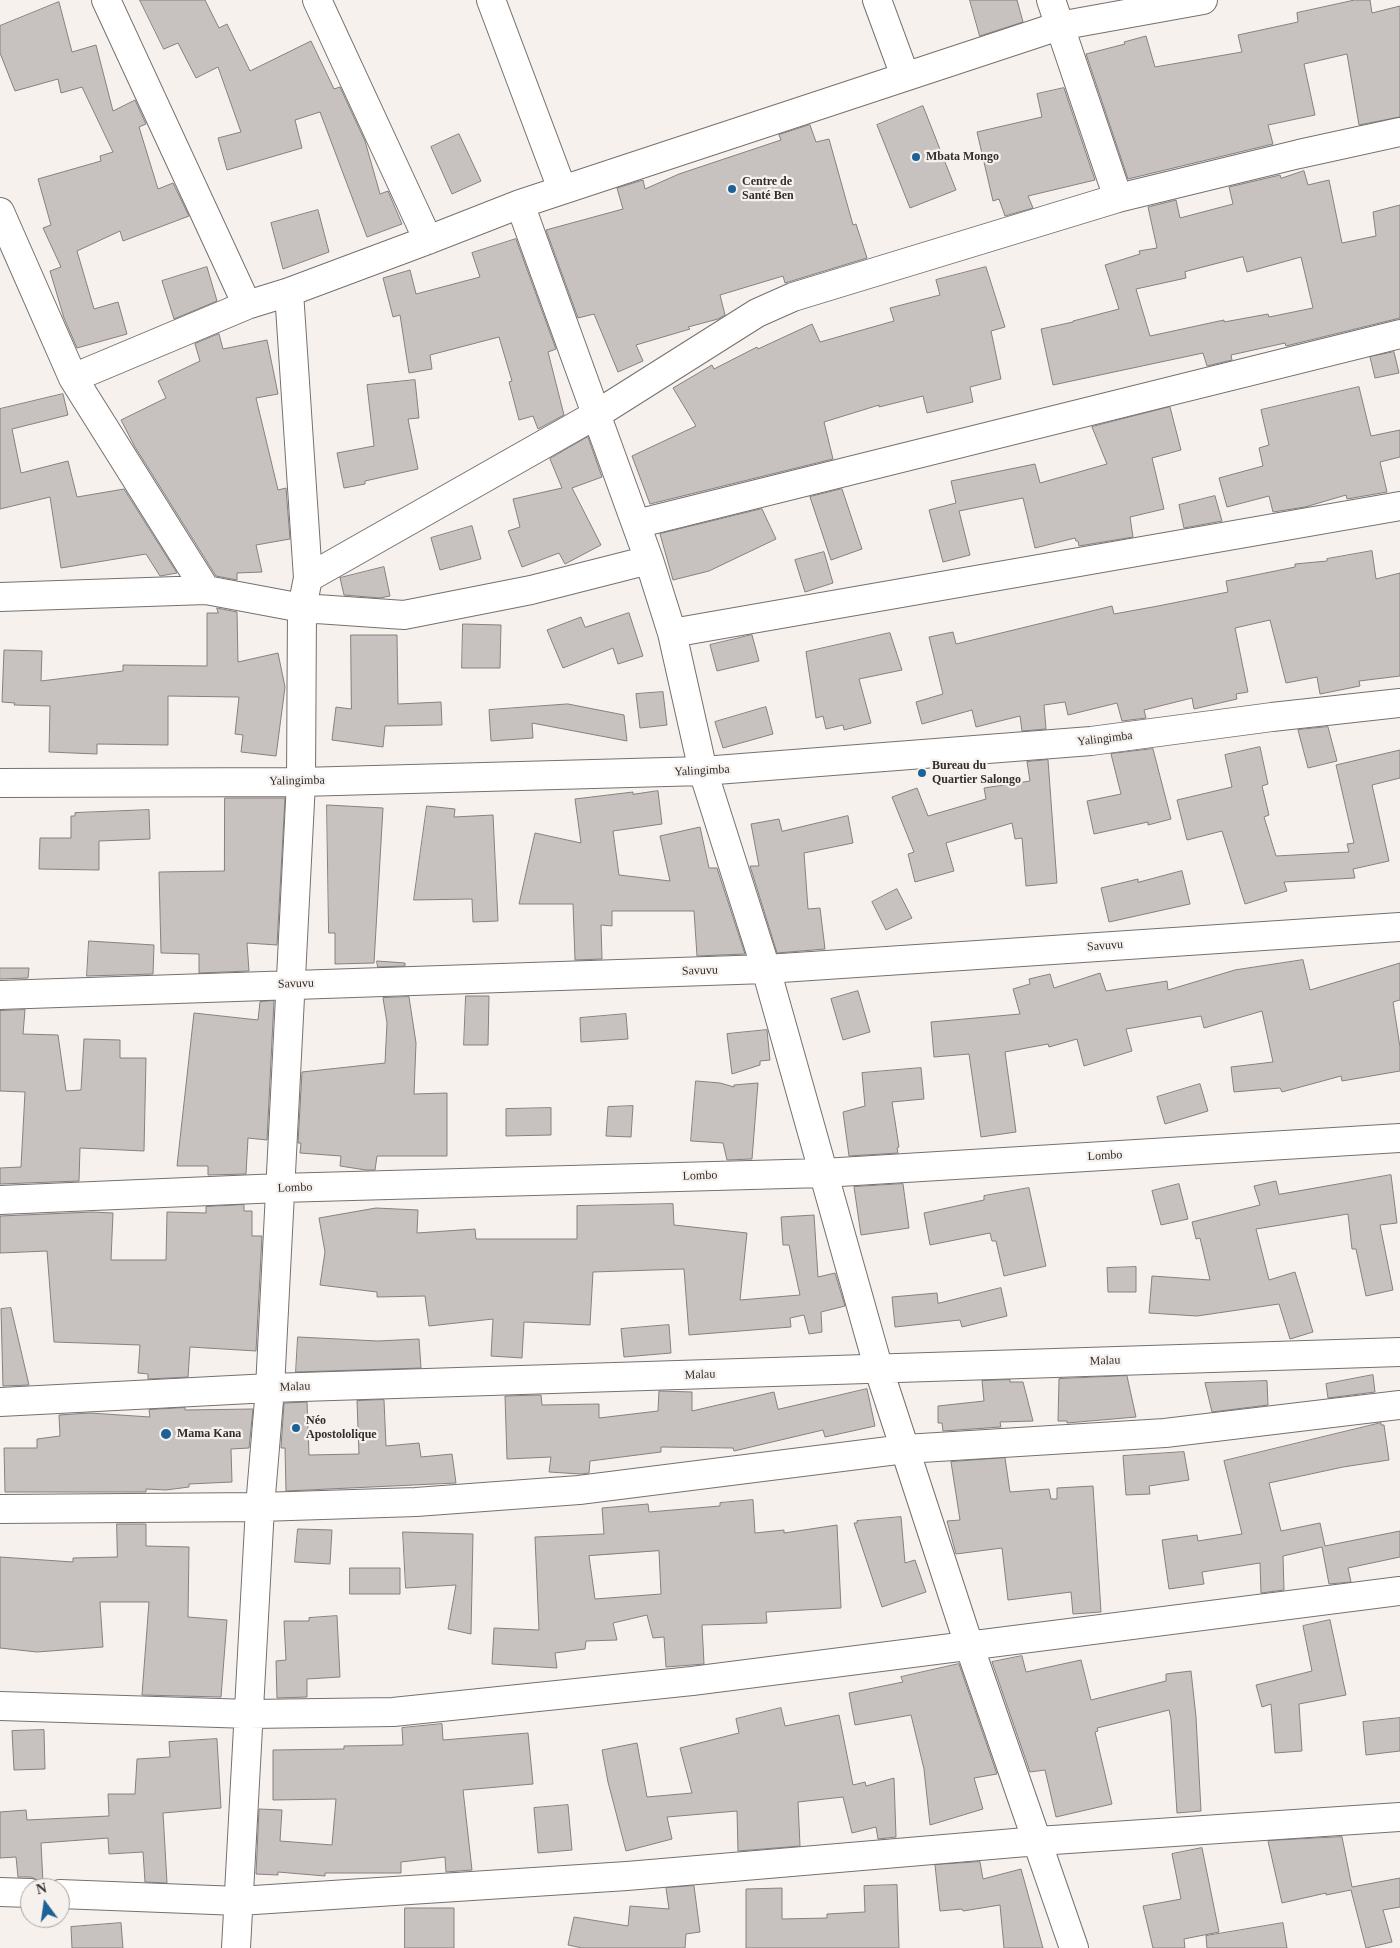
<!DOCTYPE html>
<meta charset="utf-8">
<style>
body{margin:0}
#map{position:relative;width:1400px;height:1948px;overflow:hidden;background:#f7f1ee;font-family:"Times New Roman",serif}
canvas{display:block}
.north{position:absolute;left:20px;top:1878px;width:50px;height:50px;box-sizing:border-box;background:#f7f1ee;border:1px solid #a7a3a1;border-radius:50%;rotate:346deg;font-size:14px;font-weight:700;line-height:20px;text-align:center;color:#302e2d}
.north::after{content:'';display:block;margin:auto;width:18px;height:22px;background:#1c6296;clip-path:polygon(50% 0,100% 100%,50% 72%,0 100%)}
</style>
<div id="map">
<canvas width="1400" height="1948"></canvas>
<div class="north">N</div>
</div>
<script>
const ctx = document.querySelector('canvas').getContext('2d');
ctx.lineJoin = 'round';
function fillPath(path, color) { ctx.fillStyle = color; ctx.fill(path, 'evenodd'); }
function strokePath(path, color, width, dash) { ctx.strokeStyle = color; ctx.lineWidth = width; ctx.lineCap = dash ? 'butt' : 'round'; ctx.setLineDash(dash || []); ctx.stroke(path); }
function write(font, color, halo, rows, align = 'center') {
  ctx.font = font + ' "Times New Roman",serif'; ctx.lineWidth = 4.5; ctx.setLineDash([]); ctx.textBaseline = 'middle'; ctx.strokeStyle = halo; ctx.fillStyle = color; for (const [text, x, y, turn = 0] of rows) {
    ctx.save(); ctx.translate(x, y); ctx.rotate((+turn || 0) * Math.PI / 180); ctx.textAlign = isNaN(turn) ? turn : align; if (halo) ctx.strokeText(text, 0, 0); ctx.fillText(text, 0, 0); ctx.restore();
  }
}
const building = new Path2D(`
 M140,0H205L219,28L227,24L250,71L311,41L334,89L340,87L365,141L380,194L388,191L402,224L367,237L320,112L295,120L302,148L227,170L218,138L241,132L218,67L196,78L178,43L164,49Z
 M970,0H1017L1023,22L980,36Z
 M1355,0H1370L1372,13L1400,6V117L1359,125L1347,54L1304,64L1315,115L1268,125L1273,144L1128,179L1086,54L1125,44L1124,42L1146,36L1155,67L1242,52L1238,35L1298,22L1297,13Z
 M59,2L72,52L96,45L113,111L135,100L146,124L139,127L158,189L173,183L189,216L123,241L120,231L77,251L94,309L118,302L127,334L77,348L64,318L50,271L61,267L43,228L51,225L38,179L101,161L100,156L113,152L82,87L61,93L58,79L15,91L0,53V26Z
 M1064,88L1095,180L1028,196L1033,208L1005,216L999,199L993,201L977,132L1042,117L1037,94Z
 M923,106L956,190L910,208L877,125Z
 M810,125L816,142L829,139L853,225L856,224L867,258L785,283L783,276L720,295L725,315L718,319L688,327L690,329L636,345L643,361L618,372L594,314L578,318L546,230L623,209L617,188L643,180L645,189L679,174L781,140L779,135Z
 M459,134L481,181L452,194L431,147Z
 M1304,171L1308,185L1329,180L1342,243L1376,236L1373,212L1400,205V318L1286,346L1285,343L1231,355L1232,360L1207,366L1203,353L1053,385L1041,329L1073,322V321L1119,309L1105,265L1140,254L1139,251L1157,248L1148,207L1176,200L1180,218L1233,204L1229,187L1280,175L1281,178ZM1243,257L1247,272L1301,257L1313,308L1269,317L1268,314L1224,322V320L1150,336L1136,289L1186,278L1185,272Z
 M318,210L329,252L283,269L271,223Z
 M516,239L556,349L548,352L564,415L538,429L533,416L519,420L509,382L512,381L499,337L430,355L432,369L409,373L400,315L393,317L383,278L410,270L416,294L480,277L472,253Z
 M207,267L217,301L174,319L162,281Z
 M986,267L1005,327L991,331L1001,379L970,387L973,402L927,413L923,396L879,407V405L824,422L833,459L650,504L632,456L696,426L673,388L712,365L714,369L757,347L758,349L812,324L820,342L894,321L890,308L940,295L936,280Z
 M219,334L223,349L267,340L278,394L256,398L278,490L286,488L290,539L256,545L262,572L237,573V580L216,576L135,447L121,420L166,398L158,381L200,361L195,344Z
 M1394,352L1399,373L1375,378L1370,357Z
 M415,380L419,418L408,419L418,469L365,481V484L344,488L337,453L374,446L367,385Z
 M1359,387L1371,436L1400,430V457L1380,462L1387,492L1347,499L1346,495L1305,507L1273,512L1269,496L1227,507L1219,478L1263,466L1259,448L1269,445L1261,410Z
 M63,394L68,415L12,429L21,473L68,461L77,497L124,489L177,573L160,576L146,554L61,568L50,497L0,509V409Z
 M1170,407L1181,450L1152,458L1164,509L1130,517L1133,537L1079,546L1078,541H1076L1075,538L1035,548L1023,498L959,511L970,555L943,562L929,510L956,503L951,481L1035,464L1040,483L1107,464L1092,427Z
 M588,437L602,477L572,488L601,545L565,564L559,553L522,567L508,531L520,527L513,499L562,488L550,459Z
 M842,489L862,549L831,560L810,497Z
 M1215,496L1222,521L1184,528L1179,505Z
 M762,509L776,539L709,571L673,580L660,534Z
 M472,526L481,559L440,570L431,538Z
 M1372,551L1376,579L1400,573V676L1359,681L1360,686L1320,694L1317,677L1286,683L1270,620L1235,628L1248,692L1236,694L1237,699L1194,709L1192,698L1144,710L1146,718L1122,721L1117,703L1068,715L1065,702L1044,705L1046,729L1022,731L1020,716L976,727L972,710L922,724L916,702L943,694L929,637L953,632L956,644L1112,606L1114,614L1158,606L1228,592L1226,581L1295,567V564L1327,561V559Z
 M824,552L833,583L805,592L795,560Z
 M384,567L390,596L380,598L344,595L340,578Z
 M217,608L237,612L238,662L278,653L285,687L276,756L241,752L243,735L235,734L239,697L168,696V745L97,744V754L49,752L50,706L14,705L15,703L2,702L4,650L42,651L41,681L123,671V665L207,666V613H218Z
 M629,613L643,656L618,664L613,648L563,668L547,630L581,617L585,627Z
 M463,624L501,625L500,668H462Z
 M890,633L902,670L859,679L871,723L844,730L843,725L826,729L823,716L816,718L806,652Z
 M351,635H397L398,704L441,702L442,725L385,726L383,747L332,740L336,707L351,709Z
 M752,635L759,661L717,671L710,645Z
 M663,692L667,725L640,728L636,694Z
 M568,704L624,715L627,741L532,723L533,738L491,741L489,710Z
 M766,707L773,734L723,748L715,722Z
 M1328,727L1337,761L1308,768L1298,730Z
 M1260,747L1268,784L1262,786L1269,815L1264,817L1276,856L1349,852L1347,844L1354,843L1336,765L1400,750V778L1372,785L1389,861L1353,869L1355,878L1284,882L1287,891L1245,904L1222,831L1187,840L1177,800L1232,787L1225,755Z
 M1153,749L1171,819L1148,825V822L1094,834L1087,801L1121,794L1111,754Z
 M1048,760L1057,883L1026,886L1022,838L1015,839L1012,823L946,843L954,871L915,882L908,854L914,852L892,797L917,788L928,816L986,799L984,788L1030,781L1027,762Z
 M658,791L662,824L613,831L619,875L670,881L660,836L700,827L709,868H717L745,954L697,956L694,911H612V926L601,925L602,959L575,960L573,904H519L535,833L581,843L575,799L633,792V794Z
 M225,798H285L277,945L247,943L249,971L199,973V954L161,953L159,872L224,871Z
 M327,805L383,808L374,963L335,964V933H329Z
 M427,806L455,809L454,817L493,815L498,921L473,922L472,899L414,900Z
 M149,810L150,839L99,841V870L39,869L40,838H71V816H75V813Z
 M848,816L853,843L804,853L808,909L820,908L825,949L777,953L750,866H759L751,824L779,819L782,831Z
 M1182,871L1190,904L1109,922L1101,888L1138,879V882Z
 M897,889L912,918L886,930L872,902Z
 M89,941L154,945L153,974L87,976Z
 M1303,960L1310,990L1400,963V1000L1393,1002L1400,1047V1071L1342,1081L1341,1076L1282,1092L1280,1088L1234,1092L1231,1067L1273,1062L1262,1011L1204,1028L1201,1016L1126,1029L1132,1051L1084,1066L1077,1039L1049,1047L1048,1044L1005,1052L1016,1132L981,1137L969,1054L934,1057L931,1022L1020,1014L1013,989L1030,984L1029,979L1050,974L1054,988L1100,973L1106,991L1167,981L1168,990L1235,970Z
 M377,961L405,963V966L378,967Z
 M0,968H29L28,978L0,979Z
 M858,991L870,1032L843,1040L831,999Z
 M466,996H489L488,1045H464Z
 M409,997L416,1043L414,1094L447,1093V1156H377L375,1170H366L340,1166L341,1156L300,1153L301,1143H298L302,1072L385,1063L387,1023L383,998Z
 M274,1001L267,1140L248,1138L246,1174L208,1175V1166H177L194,1013L258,1020L260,1002Z
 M25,1010L23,1034L58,1035L66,1091L81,1090L84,1039L120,1040V1058H146L144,1151L80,1148L79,1181L0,1184V1168L21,1167L25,1092L0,1091V1011Z
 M626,1014L628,1039L581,1042L580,1018Z
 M767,1030L770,1060L760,1061V1065L732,1074L727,1034Z
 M921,1068L924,1099L892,1102L899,1147L897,1148L898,1153L849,1156L843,1112L865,1106L862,1073Z
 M696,1081L720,1083L734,1087V1085L758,1083L752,1159L727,1160L723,1143L691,1141Z
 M1200,1084L1208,1111L1165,1124L1157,1097Z
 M633,1106L631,1137L606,1136L608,1107Z
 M551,1108V1135L506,1136V1109Z
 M1391,1175L1397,1223L1380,1225L1393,1290L1366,1296L1356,1249H1352L1348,1214L1256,1229L1269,1280L1295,1272L1313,1332L1290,1339L1279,1304L1197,1316L1149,1313L1152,1276L1210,1280L1200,1238L1196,1239L1192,1222L1260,1205L1254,1186L1276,1181L1279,1194Z
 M903,1184L909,1228L861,1235L854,1187Z
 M1179,1184L1188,1219L1161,1225L1152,1191Z
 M1029,1188L1046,1266L1004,1276L996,1241H992L990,1233L930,1245L924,1213L984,1200V1196Z
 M673,1204L674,1225L747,1233L740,1300L800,1295L789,1245H783L781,1217L814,1215L818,1277L835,1273L845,1306L821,1312L822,1332L809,1334L804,1315L790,1318L791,1327L689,1335L684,1269L593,1272L590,1325L524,1322L522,1358L491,1356L493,1319L429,1326L425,1296L377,1297V1292L320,1285L325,1252L319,1218L376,1208L418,1210L417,1233L475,1229L476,1239H577V1206Z
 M244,1205V1211H252V1236H262L256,1351L190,1347L188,1377L148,1379V1374L138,1373L140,1345L54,1342L47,1251L0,1253V1216L92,1212L113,1213L111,1260H166L167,1212L206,1213V1207Z
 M1136,1267V1292H1108L1107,1268Z
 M1001,1288L1007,1316L962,1327L960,1320L895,1327L892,1297L937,1293L938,1303Z
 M11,1308L29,1385L3,1386L1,1309Z
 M669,1325L671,1353L624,1357L621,1329Z
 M298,1337L378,1341L419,1339L421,1368L296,1372Z
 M1373,1375L1375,1392L1328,1398L1326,1384Z
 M1127,1376L1136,1417L1067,1423V1421H1058L1059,1379Z
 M1010,1380V1382H1023L1033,1421L1000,1422L1001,1427L943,1431L942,1423H938V1406L984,1401L982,1381Z
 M1267,1381L1268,1405L1212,1412L1205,1383Z
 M867,1389L875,1426L825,1437L823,1430L734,1451L733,1448L661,1447V1452L590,1461L589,1473L581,1474L549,1472L551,1457L507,1459L505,1396L541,1395L542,1405L599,1404V1418L658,1411L659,1391L692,1392V1411L774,1392L778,1409Z
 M384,1400L386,1446L419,1443L421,1457L452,1454L456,1483L286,1491L285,1448H281L284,1403L307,1402L309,1455L359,1454L357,1401Z
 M185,1408V1410L253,1409L249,1448L231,1449L232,1482L189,1484V1487L166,1490L146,1489V1492H5L4,1448H37V1439L60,1436L59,1415L90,1413L150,1417L149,1410Z
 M1381,1423V1425H1384L1389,1460L1343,1467L1269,1483L1281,1531L1320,1523L1325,1546L1400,1531V1557L1348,1568L1351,1582L1329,1584L1322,1547L1283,1556L1284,1590L1261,1593L1260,1563L1202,1572L1204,1584L1169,1589L1162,1540L1197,1535L1198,1541L1242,1534L1224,1461Z
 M1184,1452L1189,1480L1149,1486L1150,1494L1126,1495L1123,1456Z
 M1005,1458L1010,1492L1049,1489L1051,1499H1057V1488L1093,1486L1101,1612L1073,1614L1071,1592L1008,1600L1002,1548L956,1554L947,1521L960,1520L951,1462Z
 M753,1500L755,1533L784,1530V1533L837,1525L841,1608L766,1612L767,1623L702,1625L704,1664L666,1667L664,1637L653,1638L647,1615L613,1623L617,1640L586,1641L585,1649L555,1653L557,1668L492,1664L494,1628L539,1630L535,1537L604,1534L602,1508L648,1504L649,1512L720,1506V1503ZM659,1551L661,1594L595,1599L589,1556Z
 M901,1517L905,1563L915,1560L926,1592L882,1607L854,1523H857V1521Z
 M117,1524H146V1546L189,1547L188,1617L227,1620L221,1697L142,1695L149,1602H100L103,1647L37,1652L0,1648V1557L73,1562V1558L117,1557Z
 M298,1529L332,1530L330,1564L295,1562Z
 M403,1532L473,1534L471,1634L448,1629L456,1585L406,1588Z
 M350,1568H400V1594H350Z
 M337,1616L340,1677L307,1679V1697L277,1698L276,1661L286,1660L284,1621H309V1618Z
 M1330,1620L1346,1695L1299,1704L1302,1751L1275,1753L1271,1704L1262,1707L1256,1685L1312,1671L1303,1626Z
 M1022,1656L1026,1672L1081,1660L1091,1700L1166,1681V1674L1191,1671L1196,1717L1201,1811L1177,1813L1171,1719L1169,1710L1097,1728L1098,1731L1095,1732L1112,1804L1056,1817L1045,1770L1030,1772L992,1662Z
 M959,1664L997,1774L974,1778L983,1809L930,1825L924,1769L911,1715L855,1725L849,1693L903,1682L901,1677Z
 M781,1708L785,1726L839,1715L853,1785L865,1782L866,1786L894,1778L896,1837L878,1839L876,1827L852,1833L843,1797L798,1802L800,1846L738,1851L737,1811L667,1817L672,1839L626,1851L608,1782L602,1750L637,1743L647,1797L692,1793L680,1748L739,1733L736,1719Z
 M1400,1718V1751L1366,1755L1363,1722Z
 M442,1724L443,1740L528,1733L533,1784L463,1790L472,1870L446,1872L445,1857L401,1862V1873H325V1876L278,1872V1875L256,1874L259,1809L282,1810L280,1841L332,1845L336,1799L273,1800V1750L344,1749V1746L403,1745L402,1728Z
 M44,1730L45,1769L14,1770L12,1731Z
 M217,1739L221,1808L163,1813L167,1883L145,1882L143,1852L109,1854L108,1838L41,1843L43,1883L31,1877H18L16,1857L0,1858V1812L26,1810L27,1820L109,1816L108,1794H135L137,1759L170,1757L169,1742Z
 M568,1805L572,1850L538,1853L534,1808Z
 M1342,1837L1352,1887L1400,1878V1907L1383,1910L1392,1942L1366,1948L1351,1890L1326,1895V1893L1282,1903L1268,1841Z
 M1202,1848L1219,1932L1184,1939L1185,1948H1153L1143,1906L1181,1899L1172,1854Z
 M980,1862L983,1879L1021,1869L1043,1948H1004L1000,1905L963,1911L962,1909L940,1911L935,1865Z
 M897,1885L899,1948H746V1889L782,1888V1919L827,1918V1914L865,1912L864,1886Z
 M694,1886L700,1932L686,1934L685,1948H582L568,1945L574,1917L628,1926L630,1906L669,1909L666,1888Z
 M405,1908H454V1948H405Z
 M121,1923L123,1948H72L71,1927Z
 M1283,1923L1287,1948H1207L1206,1936Z`);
fillPath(building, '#c7c1bf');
strokePath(building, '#86817f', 1);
const minor = new Path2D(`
 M106,0L247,305
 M317,0L428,240
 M491,0L562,189
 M877,0L905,76
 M1051,0L1118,198
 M520,204L649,560L672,633L703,771L766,969L879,1370L969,1645L1074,1948
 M0,212L73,378L206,590
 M73,378L247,305L289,292L428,240L520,204L1059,26L1203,0
 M636,524L1400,334
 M308,578L597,414L757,313L793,297L1118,198L1299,154L1400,132
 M0,597L206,590L302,608L404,615L531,590L649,560
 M672,633L1400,506
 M0,783L301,782L703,771L1091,741L1272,717L1400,703
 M0,995L766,969L1400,927
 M0,1200L280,1188L823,1173L1400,1138
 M0,1402L270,1388L1400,1352
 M0,1509L260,1507L416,1502L579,1490L905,1449L1165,1433L1400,1405
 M0,1706L250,1714L393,1712L692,1681L1400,1591
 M0,1892L30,1893
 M60,1894L239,1901L627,1876L1038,1841L1400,1817
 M236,1948L260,1507L270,1388L301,782L302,608L308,578L289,292`);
strokePath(minor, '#76706e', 30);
strokePath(minor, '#fff', 28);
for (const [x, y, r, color] of [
 [916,157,5,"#1c6296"],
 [732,189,5,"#1c6296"],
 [922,773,5,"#1c6296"],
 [296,1428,5,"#1c6296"],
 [166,1434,6,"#1c6296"]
]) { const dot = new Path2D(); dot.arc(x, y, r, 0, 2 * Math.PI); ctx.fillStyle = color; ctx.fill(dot); strokePath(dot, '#f7f1ee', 2); }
write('bold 12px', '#302e2d', '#f7f1ee', [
 ["Mbata Mongo",926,157],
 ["Centre de",742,182],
 ["Santé Ben",742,196],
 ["Bureau du",932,766],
 ["Quartier Salongo",932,780],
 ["Néo",306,1421],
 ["Apostololique",306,1435],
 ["Mama Kana",177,1434]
], 'left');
write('12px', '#302e2d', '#f7f1ee', [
 ["Yalingimba",1105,739,-7],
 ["Yalingimba",702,771,-3],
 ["Yalingimba",297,781,-1],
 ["Savuvu",1105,946,-4],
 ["Savuvu",700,971,-2],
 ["Savuvu",296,984,-2],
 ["Lombo",1105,1156,-3],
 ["Lombo",700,1176,-2],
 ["Lombo",295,1188,-2],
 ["Malau",1105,1361,-2],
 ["Malau",700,1375,-2],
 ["Malau",295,1387,-2]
]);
</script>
